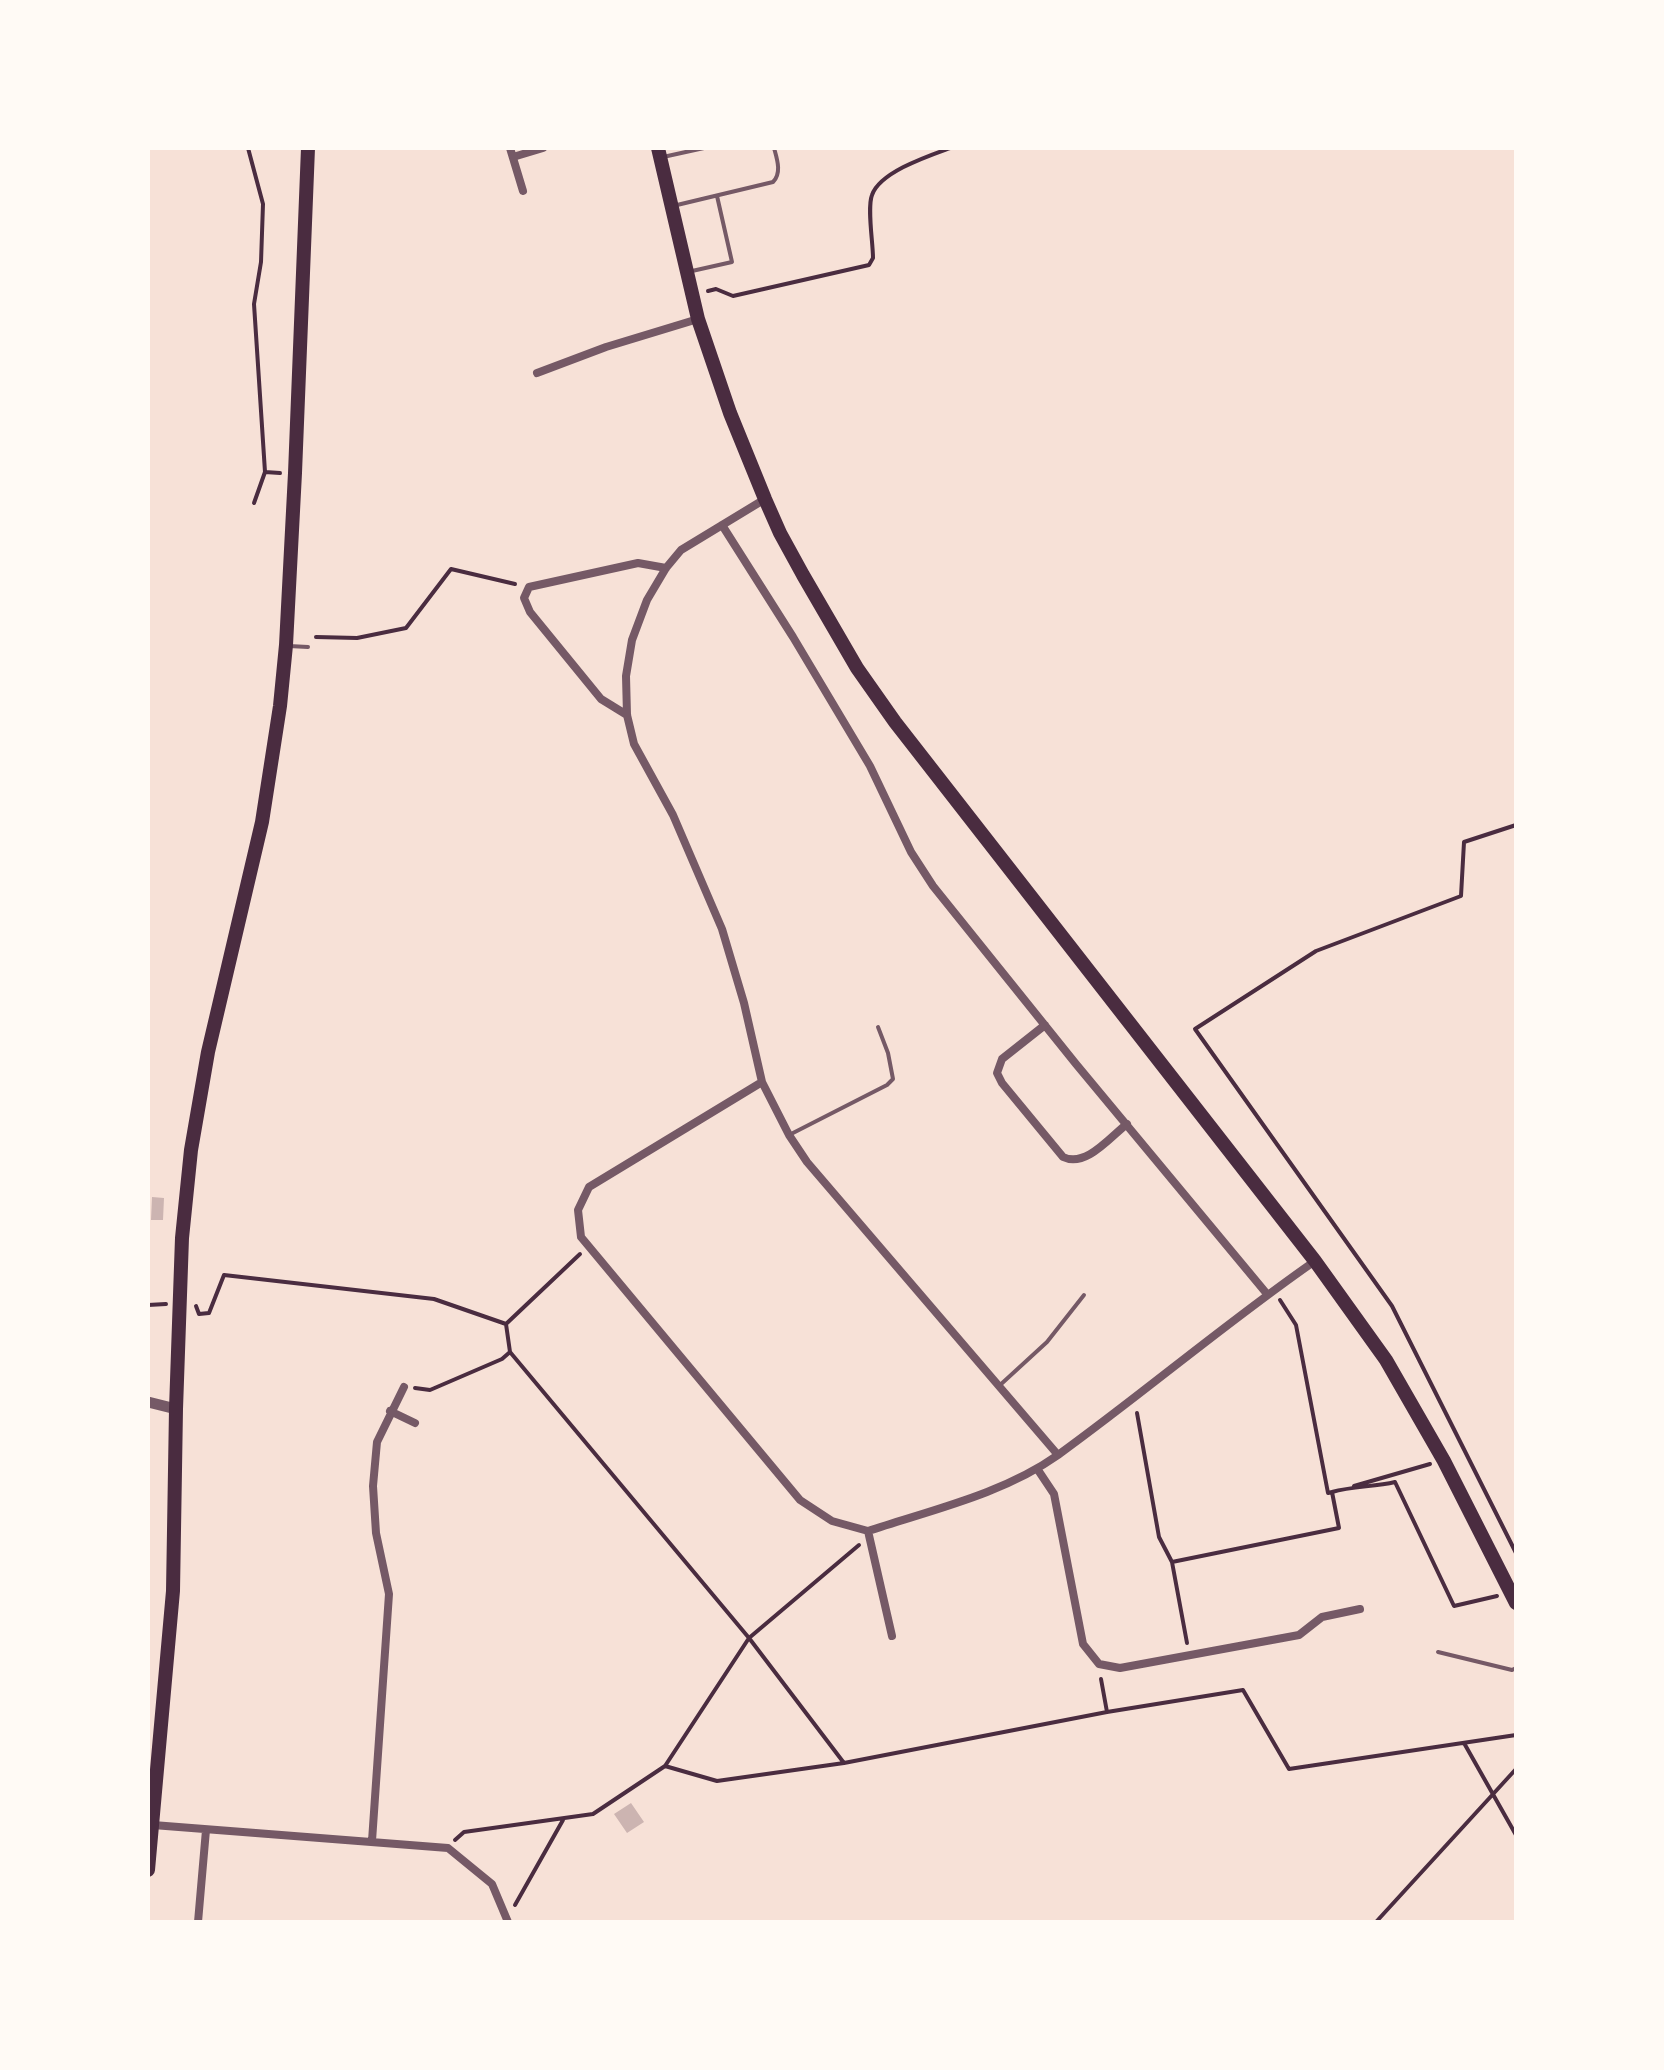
<!DOCTYPE html>
<style>
body{margin:0}
#map{position:relative;width:1664px;height:2070px;overflow:hidden;background:#f7e1d7;font-family:Figtree,sans-serif}
canvas{display:block}
.frame{position:absolute;inset:0;border:150px solid #fffaf5;pointer-events:none}
</style>
<div id="map">
<canvas width="1664" height="2070"></canvas>
<div class="frame"></div>
</div>
<script>
const ctx = document.querySelector('canvas').getContext('2d');
ctx.lineJoin = 'round';
function fillPath(path, color) { ctx.fillStyle = color; ctx.fill(path, 'evenodd'); }
function strokePath(path, color, width, dash) { ctx.strokeStyle = color; ctx.lineWidth = width; ctx.lineCap = dash ? 'butt' : 'round'; ctx.setLineDash(dash || []); ctx.stroke(path); }
fillPath(new Path2D(`
 M152,1197L164,1198L163,1220H151Z
 M631,1803L644,1822L627,1833L614,1814Z`), '#ccb4b1');
strokePath(new Path2D(`
 M248,148L263,204L261,262L254,304L265,472
 M708,291L716,289L733,296L869,265L873,258C873,242 867,208 872,195C880,172 928,156 950,148
 M254,503L265,472L280,473
 M316,637L357,638L406,628L451,569L515,584
 M1516,825L1464,842L1461,896L1316,951L1195,1029L1392,1306L1516,1553
 M1280,1300L1296,1325L1328,1493L1332,1492
 M148,1305L166,1304
 M196,1306L199,1314L209,1313L224,1275L434,1299L506,1324
 M510,1352L749,1638L844,1763
 M415,1388L430,1390L502,1359L510,1352L506,1324L580,1254
 M1137,1413L1159,1537L1172,1562
 M1354,1486L1430,1464
 M1187,1643L1172,1562L1339,1528L1332,1492C1353,1486 1374,1487 1395,1482L1454,1606L1497,1596
 M1101,1679L1107,1712
 M1464,1743L1516,1835
 M665,1766L717,1781L844,1763L1107,1712L1243,1690L1289,1769L1516,1735
 M455,1840L464,1832L593,1814L665,1766L749,1638L859,1545
 M515,1905L563,1820
 M1376,1922L1516,1769`), '#4a2c40', 4);
strokePath(new Path2D(`
 M663,157L704,148
 M677,205L773,182C782,173 777,159 774,148
 M692,271L732,262L717,196
 M289,646L308,647
 M791,1134L887,1085L893,1079L888,1053L878,1027
 M999,1386L1047,1342L1084,1295
 M1438,1652L1512,1670L1516,1668`), '#755966', 4);
strokePath(new Path2D(`
 M510,148L523,191
 M513,157L543,148
 M537,373L606,347L698,319
 M765,499L681,550L666,568L647,600L632,640L626,676L627,715L634,744L673,815L722,929L744,1003L762,1082L789,1135L807,1162L1058,1455C1145,1392 1227,1322 1315,1261
 M722,525L793,637L870,766L911,852L933,886L1076,1064L1267,1294
 M627,715L601,699L530,612L524,598L529,587L638,563L666,568
 M1045,1025L1002,1059L997,1073L1002,1083L1063,1157C1086,1168 1110,1137 1127,1124
 M762,1082L589,1187L578,1210L581,1237L800,1500L832,1521L868,1531
 M390,1411L415,1423
 M1038,1470L1054,1494L1083,1644L1099,1664L1120,1668L1299,1635L1322,1617L1360,1609
 M892,1636L868,1531C931,1510 1003,1494 1058,1455
 M153,1825L448,1848L492,1884L508,1922
 M372,1841L389,1594L376,1533L373,1486L377,1442L404,1387
 M198,1922L206,1830`), '#755966', 8);
strokePath(new Path2D(`
 M148,1402L176,1409`), '#755966', 11);
strokePath(new Path2D(`
 M658,148L698,319L730,413L765,499L780,533L803,575L857,668L895,722L1315,1261L1386,1360L1444,1461L1516,1603
 M148,1870L173,1591L176,1409L182,1238L191,1150L208,1052L262,822L280,706L286,645L295,473L308,148`), '#4a2c40', 14);
</script>
